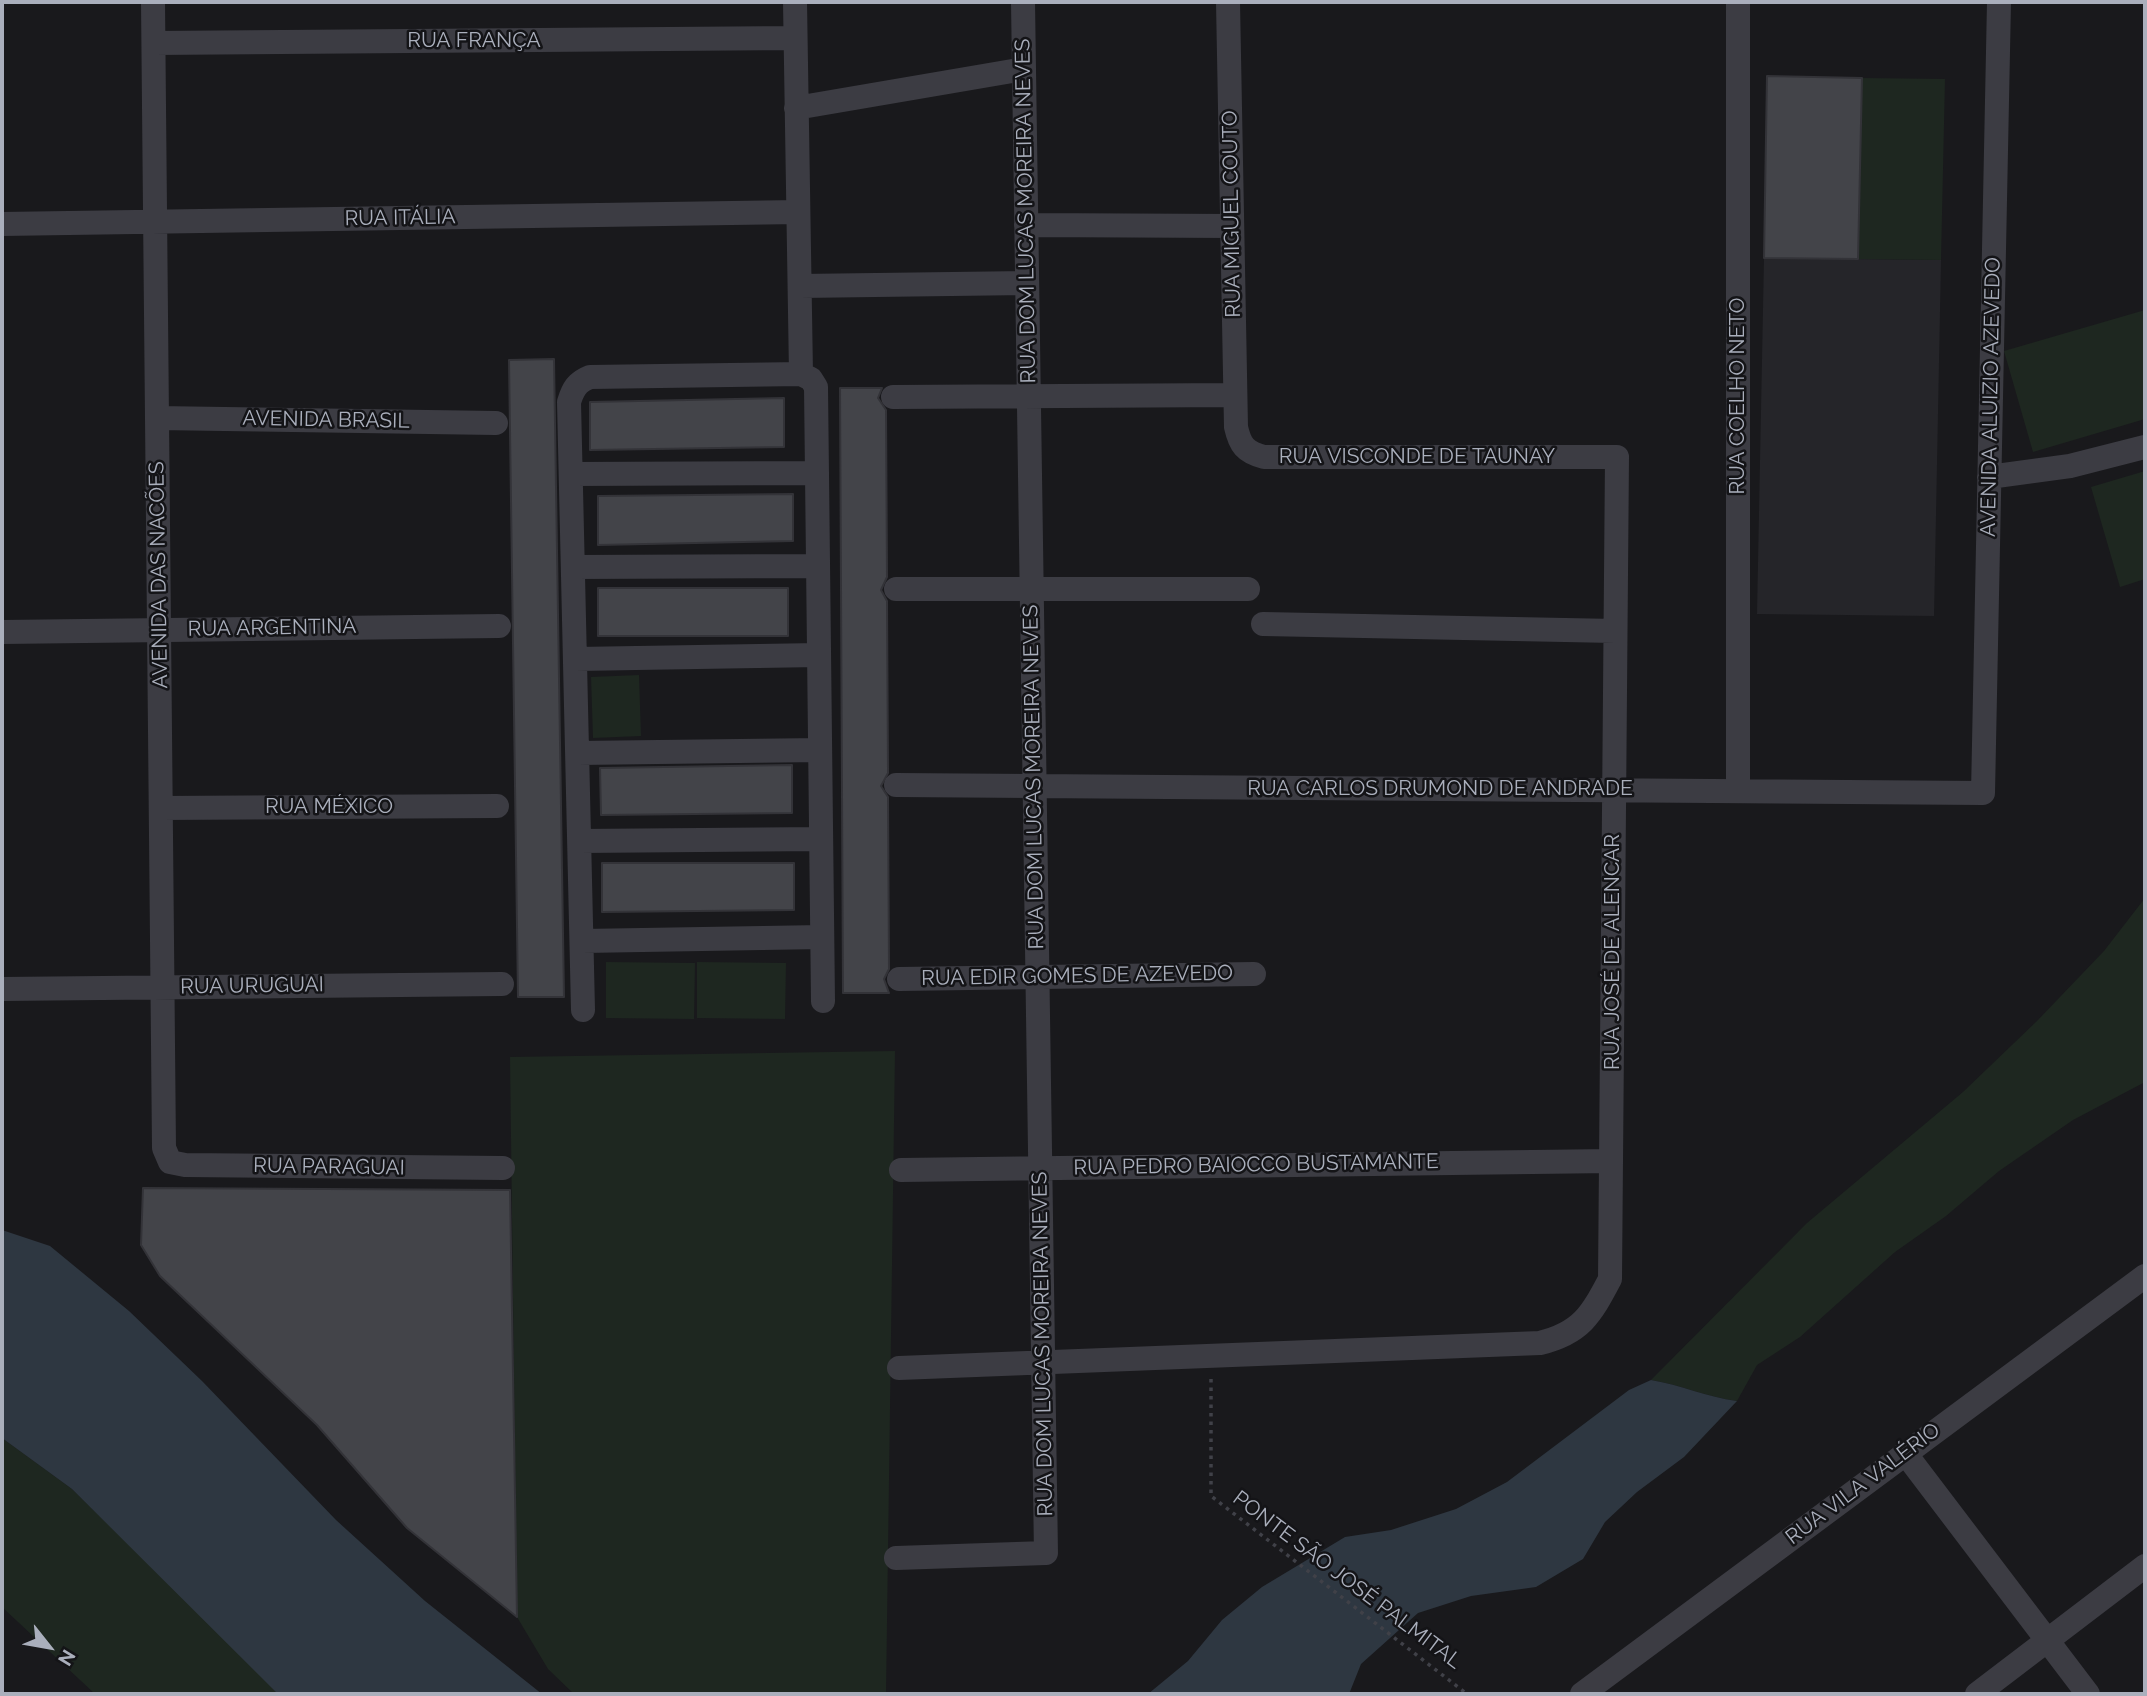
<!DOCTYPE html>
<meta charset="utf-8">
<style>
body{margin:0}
#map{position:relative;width:2147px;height:1696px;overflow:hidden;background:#19191c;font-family:Raleway,sans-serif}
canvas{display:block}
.frame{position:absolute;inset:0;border:4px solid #aaafbc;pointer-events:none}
.north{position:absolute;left:14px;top:1612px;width:70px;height:70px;-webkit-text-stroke:5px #141417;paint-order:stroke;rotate:121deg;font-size:19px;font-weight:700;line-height:28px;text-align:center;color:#aaafbc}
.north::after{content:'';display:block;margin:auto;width:24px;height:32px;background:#aaafbc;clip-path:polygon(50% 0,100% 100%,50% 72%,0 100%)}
</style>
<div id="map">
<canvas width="2147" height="1696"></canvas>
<div class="frame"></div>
<div class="north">N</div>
</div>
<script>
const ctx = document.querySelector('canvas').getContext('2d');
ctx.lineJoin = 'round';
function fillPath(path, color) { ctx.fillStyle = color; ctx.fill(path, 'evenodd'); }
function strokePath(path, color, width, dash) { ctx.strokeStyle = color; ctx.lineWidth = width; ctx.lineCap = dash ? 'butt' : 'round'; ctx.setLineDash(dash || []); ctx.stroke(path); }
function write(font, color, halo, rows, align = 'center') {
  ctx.font = font + ' Raleway,sans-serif'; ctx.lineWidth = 5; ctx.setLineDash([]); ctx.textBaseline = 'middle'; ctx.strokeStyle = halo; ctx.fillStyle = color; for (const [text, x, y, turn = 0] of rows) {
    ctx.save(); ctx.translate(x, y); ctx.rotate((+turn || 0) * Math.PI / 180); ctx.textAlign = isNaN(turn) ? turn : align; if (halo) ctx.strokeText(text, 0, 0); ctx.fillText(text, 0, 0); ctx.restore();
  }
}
fillPath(new Path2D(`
 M1764,258L1941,260L1934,616L1757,614Z`), '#252529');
fillPath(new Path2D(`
 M1862,78L1945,79L1941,260L1858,259Z
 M2145,310V419L2033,452L2004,351Z
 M2145,471V579L2120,587L2091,487Z
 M639,675L641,736L593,738L591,677Z
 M2145,898V1082L2073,1120L1999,1171L1946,1216L1895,1252L1800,1337L1757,1365L1737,1401C1707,1397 1681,1385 1651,1380L1807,1223L1963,1092L2037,1021L2104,951Z
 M606,962L695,963L694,1019L606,1018Z
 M697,962L786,963L785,1019L697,1018Z
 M895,1051L886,1694H574L548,1669L517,1617L510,1057Z
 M2,1438L72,1489L284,1694H95L2,1607Z`), '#1e2720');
fillPath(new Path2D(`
 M2,1230L50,1246L129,1311L202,1381L336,1520L425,1601L542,1694H278L72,1489L2,1438Z
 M1651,1380C1681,1385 1707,1397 1737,1401L1684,1457L1637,1492L1605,1522L1583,1559L1536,1587L1471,1596L1418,1613L1361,1664L1349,1694H1148L1188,1661L1222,1620L1262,1587L1345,1537L1391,1530L1456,1509L1507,1482L1629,1390Z`), '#2e3741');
const building = new Path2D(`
 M1767,76L1862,78L1858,259L1764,258Z
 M554,359L564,997H518L509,360Z
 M840,388H882L878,398L886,410L887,577L881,590L887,601L888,773L881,786L888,797L889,969L884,979L889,993H843Z
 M784,398V447L590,450V402Z
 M793,494V541L598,545V496Z
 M598,588H788V636H598Z
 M792,765V813L601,815L600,768Z
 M602,863H794V910L602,912Z
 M143,1188L510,1190L517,1617L407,1528L317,1425L160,1276L141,1245Z`);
fillPath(building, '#434449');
strokePath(building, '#333338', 2);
strokePath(new Path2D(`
 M1211,1379V1496L1467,1694`), '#404148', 3.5, [3.5, 5]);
strokePath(new Path2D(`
 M153,2L164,1148L170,1162L185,1165L503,1168
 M795,2L801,374
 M1738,2V791
 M154,43L795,38
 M796,108L1024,69
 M2,224L798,212
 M1026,225L1232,226
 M800,286L1027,283
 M893,397L1235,395
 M157,418L496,423
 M571,474L817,473
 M1989,477L2070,466L2145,447
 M573,567L818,566
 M896,589H1248
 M1263,624L1615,631
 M2,632L499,626
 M576,659L819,655
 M578,753L820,750
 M896,785L1983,793L1999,2
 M161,808L497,806
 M580,841L821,839
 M583,941L822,937
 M899,979L1254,974
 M2,989L502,984
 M583,1010L569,402C573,389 577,382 590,377L801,374L811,379L816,387L823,1001
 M901,1170L1611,1161
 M899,1368L1540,1343C1581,1333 1591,1315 1610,1279L1617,457H1264C1245,452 1240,445 1236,427L1228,2
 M1905,1453L2088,1694
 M896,1558L1046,1553L1023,2
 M1582,1694L2145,1276
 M1977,1694L2145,1566`), '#3c3c43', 24);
write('21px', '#aaafbc', '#141417', [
 ["RUA FRANÇA",474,41],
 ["RUA DOM LUCAS MOREIRA NEVES",1026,211,-91],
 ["RUA MIGUEL COUTO",1232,214,-91],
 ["RUA ITÁLIA",400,218,-1],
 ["RUA COELHO NETO",1738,396,-90],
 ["AVENIDA ALUIZIO AZEVEDO",1991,397,-89],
 ["AVENIDA BRASIL",326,420,1],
 ["RUA VISCONDE DE TAUNAY",1417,457],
 ["AVENIDA DAS NACÕES",159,575,-91],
 ["RUA ARGENTINA",272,628,-1],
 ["RUA DOM LUCAS MOREIRA NEVES",1034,777,-91],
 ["RUA CARLOS DRUMOND DE ANDRADE",1440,789],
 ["RUA MÉXICO",329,807],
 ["RUA JOSÉ DE ALENCAR",1613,952,-90],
 ["RUA EDIR GOMES DE AZEVEDO",1077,976,-1],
 ["RUA URUGUAI",252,986,-1],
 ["RUA PEDRO BAIOCCO BUSTAMANTE",1256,1165,-1],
 ["RUA PARAGUAI",329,1167,1],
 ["RUA DOM LUCAS MOREIRA NEVES",1043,1344,-91],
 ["RUA VILA VALÉRIO",1863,1484,-37],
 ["PONTE SÃO JOSÉ PALMITAL",1347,1580,37]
]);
</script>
